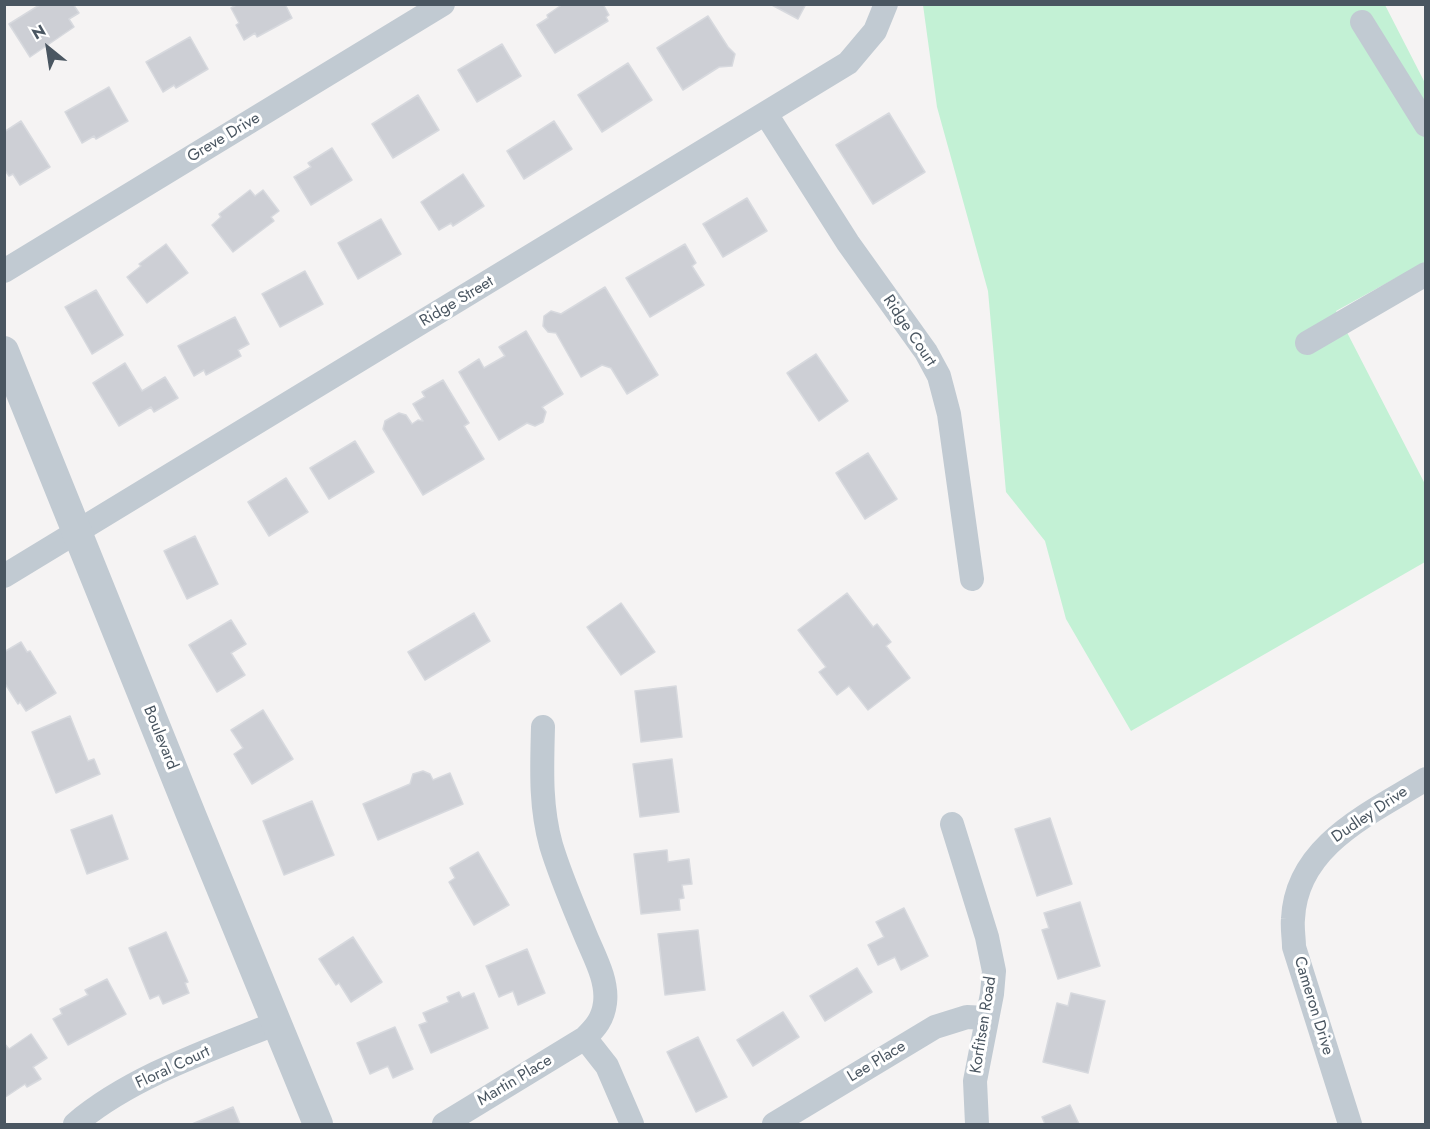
<!DOCTYPE html>
<style>
body{margin:0}
#map{position:relative;width:1430px;height:1129px;overflow:hidden;background:#f5f3f3;font-family:Jost,sans-serif}
canvas{display:block}
.frame{position:absolute;inset:0;border:6px solid #4a5661;pointer-events:none}
.north{position:absolute;left:18px;top:18px;width:60px;height:60px;-webkit-text-stroke:4px #fff;paint-order:stroke;rotate:330deg;font-size:16px;font-weight:700;line-height:24px;text-align:center;color:#4a5661}
.north::after{content:'';display:block;margin:auto;width:21px;height:27px;background:#4a5661;clip-path:polygon(50% 0,100% 100%,50% 72%,0 100%)}
</style>
<div id="map">
<canvas width="1430" height="1129"></canvas>
<div class="frame"></div>
<div class="north">N</div>
</div>
<script>
const ctx = document.querySelector('canvas').getContext('2d');
ctx.lineJoin = 'round';
function fillPath(path, color) { ctx.fillStyle = color; ctx.fill(path, 'evenodd'); }
function strokePath(path, color, width, dash) { ctx.strokeStyle = color; ctx.lineWidth = width; ctx.lineCap = dash ? 'butt' : 'round'; ctx.setLineDash(dash || []); ctx.stroke(path); }
function write(font, color, halo, rows, align = 'center') {
  ctx.font = font + ' Jost,sans-serif'; ctx.lineWidth = 6; ctx.setLineDash([]); ctx.textBaseline = 'middle'; ctx.strokeStyle = halo; ctx.fillStyle = color; for (const [text, x, y, turn = 0] of rows) {
    ctx.save(); ctx.translate(x, y); ctx.rotate((+turn || 0) * Math.PI / 180); ctx.textAlign = isNaN(turn) ? turn : align; if (halo) ctx.strokeText(text, 0, 0); ctx.fillText(text, 0, 0); ctx.restore();
  }
}
fillPath(new Path2D(`
 M923,5H1385L1425,83V262L1336,311L1425,484V562L1131,731L1066,619L1045,541L1006,492L988,291L937,107Z`), '#c3f1d5');
const building = new Path2D(`
 M41,4H73L79,13L69,19L74,27L30,57L9,24Z
 M238,4H285L292,18L257,37L255,33L244,40L236,25L239,23L231,8Z
 M563,4H603L609,15L606,17L608,21L555,53L537,25L548,18L547,15Z
 M770,4H806L798,19Z
 M708,16L728,47L735,54L732,66L719,67L683,90L657,48Z
 M190,37L208,69L176,88L174,85L163,92L146,62Z
 M502,44L521,76L477,102L458,70Z
 M628,63L652,100L602,132L578,95Z
 M109,87L128,121L96,139L94,136L82,143L65,112Z
 M418,95L439,130L393,158L372,124Z
 M889,113L925,172L873,204L836,145Z
 M21,121L50,167L20,185L13,174L9,176L4,169V132Z
 M554,121L572,149L524,179L507,151Z
 M332,148L352,180L311,205L294,177L311,167L308,163Z
 M463,174L484,206L453,226L451,223L439,230L421,202Z
 M250,190L255,196L263,190L279,211L271,217L274,221L233,252L212,225L221,217L219,214Z
 M747,198L767,231L723,257L703,224Z
 M381,219L401,254L358,279L338,243Z
 M166,244L188,273L147,303L127,277L141,266L139,264Z
 M685,244L696,263L692,266L704,285L650,317L626,278Z
 M305,271L323,304L280,327L262,294Z
 M605,287L658,375L627,394L611,368L602,365L581,377L556,333L548,332L543,326L544,316L551,311L561,314Z
 M96,290L123,335L92,354L65,307Z
 M235,317L249,344L238,350L241,356L206,375L204,370L194,376L178,346Z
 M526,331L563,394L542,407L546,412L543,422L535,426L527,423L499,440L459,372L479,359L484,368L505,356L499,347Z
 M816,354L848,401L819,421L787,373Z
 M125,363L142,391L165,377L178,398L154,412L151,407L119,426L93,383Z
 M443,380L469,423L464,426L484,459L423,495L383,429L385,421L399,413L406,415L412,424L418,420L423,421L413,404L425,397L422,392Z
 M355,441L374,472L329,499L310,468Z
 M868,453L897,499L865,519L836,473Z
 M286,478L308,512L269,536L248,502Z
 M195,536L218,584L187,599L164,551Z
 M847,593L873,627L877,624L891,642L886,646L910,678L868,710L849,686L837,695L819,672L826,667L798,630Z
 M621,603L655,652L621,675L587,627Z
 M474,613L490,641L425,680L408,652Z
 M231,620L246,644L231,653L245,675L217,692L189,645Z
 M21,642L27,652L30,651L56,693L26,711L20,702L18,704L4,682V652Z
 M676,686L682,737L641,742L635,691Z
 M263,710L293,759L252,784L234,754L243,748L231,730Z
 M70,716L88,761L94,759L100,774L56,793L32,732Z
 M672,759L679,812L640,817L633,764Z
 M423,771L430,774L433,780L450,773L463,804L378,840L363,804L410,784L413,774Z
 M312,801L334,855L284,875L263,821Z
 M112,815L128,859L87,874L71,830Z
 M1050,818L1072,884L1037,896L1015,829Z
 M667,850L668,862L689,859L692,884L682,885L684,898L679,899L680,910L641,914L634,854Z
 M478,852L509,905L474,925L449,882L455,878L450,868Z
 M1080,902L1100,966L1058,979L1042,930L1049,928L1044,913Z
 M904,908L928,956L901,970L895,957L878,965L868,945L884,937L876,922Z
 M698,930L705,990L665,995L658,934Z
 M166,932L188,982L185,983L189,993L163,1004L159,995L150,999L129,948Z
 M353,937L382,982L351,1002L339,983L336,985L319,959Z
 M527,949L545,993L518,1005L513,991L499,997L486,966Z
 M857,968L872,992L825,1021L810,996Z
 M107,979L126,1014L68,1045L53,1019L62,1014L60,1009L88,995L85,990Z
 M459,992L462,998L474,993L488,1028L431,1053L419,1025L427,1022L423,1013L449,1002L447,997Z
 M1071,993L1105,1001L1088,1073L1043,1062L1057,1003L1068,1006Z
 M783,1012L799,1037L753,1066L737,1040Z
 M395,1027L413,1069L393,1078L388,1066L370,1074L357,1043Z
 M31,1034L47,1058L33,1067L41,1079L27,1087L25,1084L4,1098V1043L9,1049Z
 M698,1037L727,1097L696,1112L667,1052Z
 M1070,1105L1079,1124H1045L1042,1117Z
 M233,1107L240,1124H192Z`);
fillPath(building, '#cdcfd5');
strokePath(building, '#d7d9de', 1.5);
strokePath(new Path2D(`
 M1362,22L1426,125
 M766,114L848,243L926,352L939,376L949,414L972,579
 M4,271L443,4
 M1307,343L1426,274
 M4,576L848,63L875,31L886,4
 M952,824L987,937L994,971L992,994L975,1081L977,1124
 M585,1038L607,1066L632,1124
 M75,1124C130,1077 210,1050 277,1023
 M444,1124L585,1038C596,1027 603,1019 605,1003C608,980 594,956 585,934C573,905 560,875 551,845C540,806 542,767 543,727
 M774,1124L935,1027L967,1017L986,1018
 M1350,1124L1294,947C1294,938 1292,928 1293,919C1296,845 1371,813 1426,779`), '#c1cad2', 24);
strokePath(new Path2D(`
 M4,351L192,817L318,1124`), '#c1cad2', 30);
write('16px', '#4a5661', '#fff', [
 ["Greve Drive",224,138,-31],
 ["Ridge Street",457,302,-31],
 ["Ridge Court",909,331,56],
 ["Boulevard",160,738,68],
 ["Dudley Drive",1370,815,-34],
 ["Cameron Drive",1313,1006,73],
 ["Korfitsen Road",984,1025,-81],
 ["Lee Place",877,1062,-31],
 ["Floral Court",173,1068,-25],
 ["Martin Place",515,1081,-31]
]);
</script>
